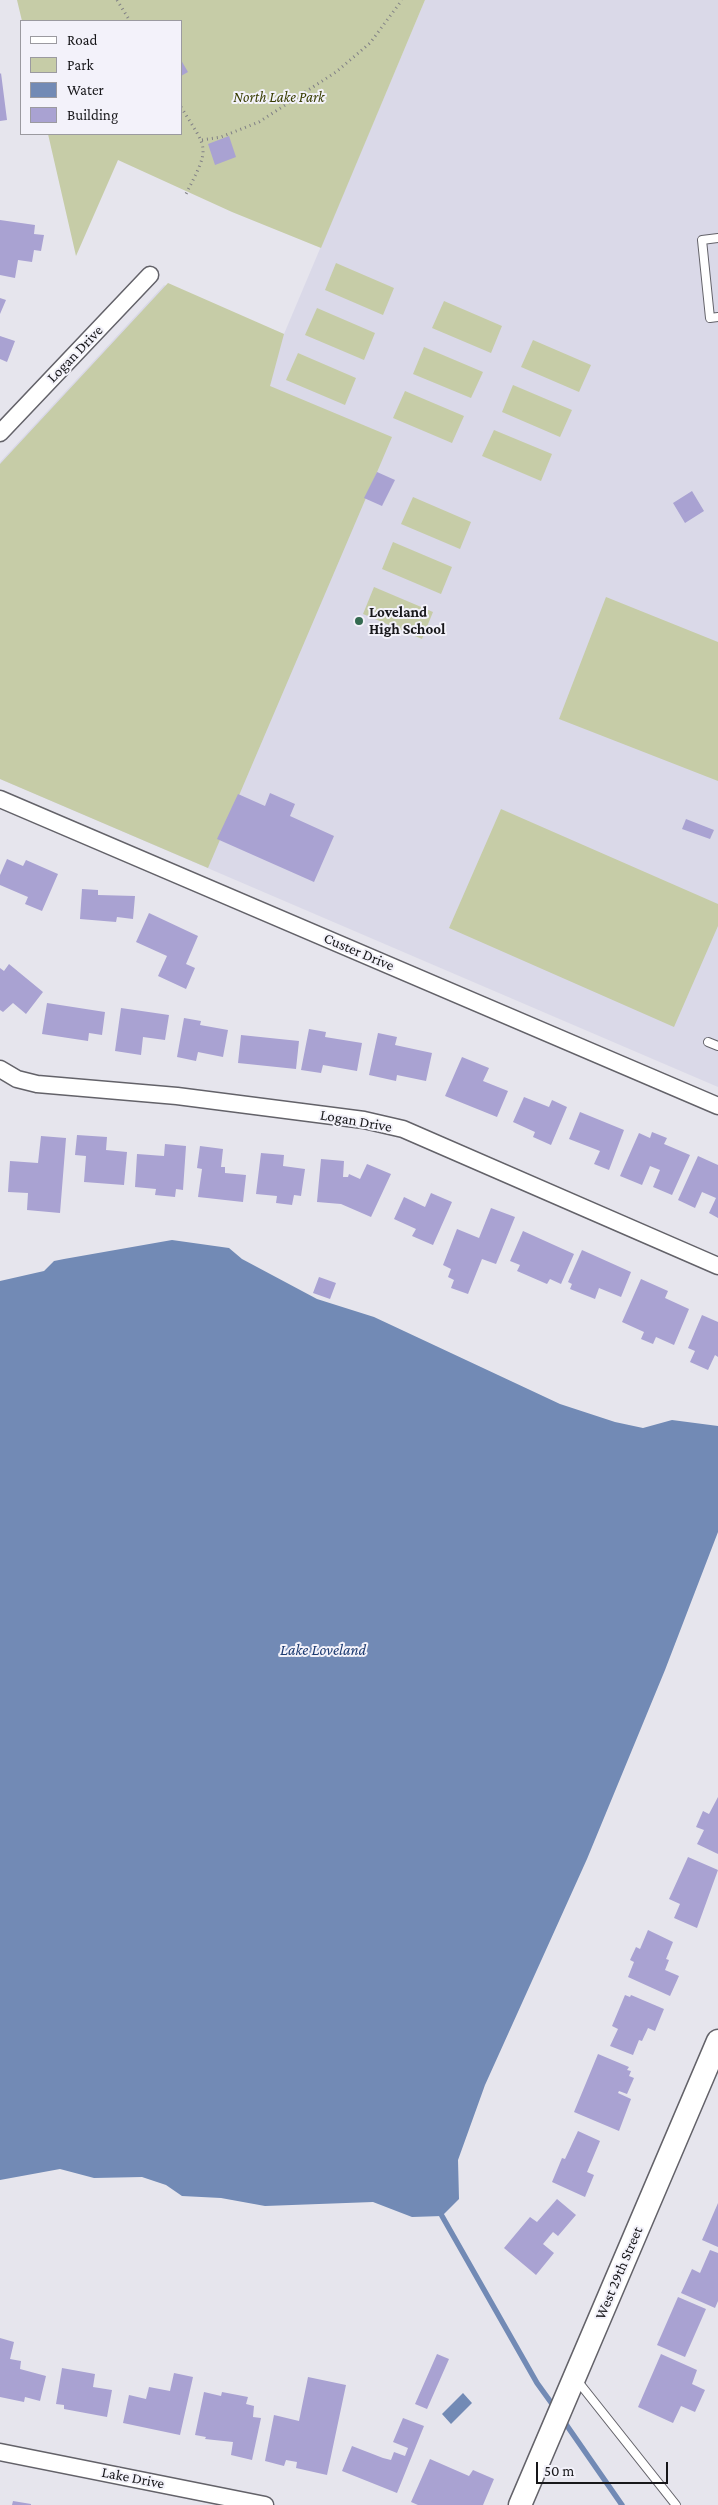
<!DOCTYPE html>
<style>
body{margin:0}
#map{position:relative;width:718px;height:2505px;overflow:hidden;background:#e6e5ed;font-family:"Crimson Pro",serif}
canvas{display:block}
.legend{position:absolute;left:20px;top:20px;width:162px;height:115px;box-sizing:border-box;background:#f3f2fa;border:1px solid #9b9aa0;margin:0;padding:6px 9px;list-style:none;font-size:15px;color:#17171a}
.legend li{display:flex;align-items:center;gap:10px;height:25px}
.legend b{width:25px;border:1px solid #9b9aa0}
.scale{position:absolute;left:536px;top:2462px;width:132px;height:22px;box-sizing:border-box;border:2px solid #17171a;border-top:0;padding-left:6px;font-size:15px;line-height:18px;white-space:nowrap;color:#17171a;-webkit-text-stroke:4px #f3f2fa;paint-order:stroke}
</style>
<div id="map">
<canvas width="718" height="2505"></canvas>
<ul class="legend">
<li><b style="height:6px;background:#fff"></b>Road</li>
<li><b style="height:14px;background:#c6cca7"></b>Park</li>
<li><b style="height:14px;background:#728ab5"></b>Water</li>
<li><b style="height:14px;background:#a9a2d2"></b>Building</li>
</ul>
<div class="scale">50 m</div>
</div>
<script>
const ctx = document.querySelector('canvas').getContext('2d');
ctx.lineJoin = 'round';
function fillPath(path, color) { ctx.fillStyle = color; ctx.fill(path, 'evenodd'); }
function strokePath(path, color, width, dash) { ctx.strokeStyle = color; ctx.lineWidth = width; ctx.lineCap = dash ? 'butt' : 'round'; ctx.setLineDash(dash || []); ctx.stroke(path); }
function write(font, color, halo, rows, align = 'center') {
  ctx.font = font + ' "Crimson Pro",serif'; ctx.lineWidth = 4; ctx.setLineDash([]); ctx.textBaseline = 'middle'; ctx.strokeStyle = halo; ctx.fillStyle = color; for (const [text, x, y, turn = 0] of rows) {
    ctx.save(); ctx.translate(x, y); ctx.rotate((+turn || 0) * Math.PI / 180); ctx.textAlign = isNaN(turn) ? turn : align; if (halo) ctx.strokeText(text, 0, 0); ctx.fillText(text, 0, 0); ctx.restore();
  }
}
fillPath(new Path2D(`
 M425,0H718V1087L0,779V462L164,285L284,334Z`), '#dad9e8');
fillPath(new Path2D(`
 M17,0H425L321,248L232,212L118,160L76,256L48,134H181V21H22Z
 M336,263L394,288L383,315L325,290Z
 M168,283L284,334L270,386L392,437L208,868L0,779V464Z
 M444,301L502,326L491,353L432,328Z
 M317,308L375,333L364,360L305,335Z
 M533,340L591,365L579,392L521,367Z
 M424,347L483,372L471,398L413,374Z
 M298,353L356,378L345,405L286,380Z
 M513,385L572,410L560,437L502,412Z
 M405,391L464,416L452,443L393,418Z
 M494,430L552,454L541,481L482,456Z
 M413,497L471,522L460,549L401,524Z
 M393,542L452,567L441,594L382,569Z
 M374,587L433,612L422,639L363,614Z
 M606,597L718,642V781L559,719Z
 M501,809L718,904V926L674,1027L449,928Z`), '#c6cca7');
fillPath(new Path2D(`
 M172,1240L229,1248L242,1259L317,1299L374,1317L560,1404L615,1422L643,1428L672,1420L718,1426V1532L665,1670L587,1859L485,2085L458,2160L459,2199L442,2216L412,2217L373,2202L265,2206L221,2198L182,2196L166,2185L142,2177L94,2178L60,2169L0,2180V1281L44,1271L54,1261L64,1259Z
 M463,2393L472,2403L451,2424L442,2414Z`), '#728ab5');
strokePath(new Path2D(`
 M442,2216L537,2383L555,2408
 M563,2420L622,2505`), '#728ab5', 5.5);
fillPath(new Path2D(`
 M181,60L188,72L181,76Z
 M1,73L7,120L0,121V74Z
 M229,136L236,157L215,165L208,144Z
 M0,220L35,225L34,234L44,235L41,251L34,250L32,262L18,260L15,278L0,275Z
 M0,298L6,300L0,314Z
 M0,336L15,341L7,362L0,359Z
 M377,472L395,480L382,506L364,498Z
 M692,491L704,511L685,523L673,503Z
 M270,793L295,804L290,816L334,836L314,882L217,839L238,794L265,806Z
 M686,819L714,830L710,839L682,829Z
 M7,859L23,866L26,860L58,874L42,911L25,904L28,897L0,885V875Z
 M82,889L98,890V895L135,896L133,919L117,917L116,922L80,919Z
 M149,913L198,936L186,964L195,968L186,989L158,976L167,956L136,942Z
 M9,964L43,992L26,1014L13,1003L3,1012L0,1010V968L4,971Z
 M47,1003L105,1012L102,1035L89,1033L88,1041L42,1034Z
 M121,1008L169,1015L165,1040L143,1037L141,1055L115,1051Z
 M184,1018L201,1021L200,1025L228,1030L223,1057L198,1052L196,1061L177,1057Z
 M309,1029L326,1032L325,1037L362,1043L357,1071L323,1065L321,1073L301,1070Z
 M378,1033L397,1037L395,1045L432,1053L426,1081L397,1075L396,1081L369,1075Z
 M241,1035L299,1041L296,1069L238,1063Z
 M462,1057L489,1068L483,1081L508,1091L497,1117L445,1096Z
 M524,1097L549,1107L552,1100L567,1107L551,1145L533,1137L535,1132L513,1122Z
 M580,1112L624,1130L609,1170L594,1164L600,1151L569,1139Z
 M652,1132L667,1138L664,1144L690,1155L672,1195L653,1187L660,1170L650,1166L642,1185L620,1176L639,1133L650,1138Z
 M77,1135L107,1137L106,1150L127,1152L124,1185L84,1182L86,1156L75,1155Z
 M41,1136L66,1138L60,1213L27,1210L28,1193L8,1192L10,1161L38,1163Z
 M165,1144L186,1146L183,1190L176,1189L175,1197L155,1195L156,1189L135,1187L137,1154L164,1156Z
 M200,1146L223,1149L221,1167H225V1173L246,1175L243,1202L198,1197L202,1169L197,1168Z
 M261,1153L284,1155L283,1166L305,1169L301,1196L294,1195L292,1205L276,1203L277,1196L256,1194Z
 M698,1156L718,1165V1218L709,1213L716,1198L702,1192L695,1208L678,1200Z
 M321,1159L344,1161L343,1177H348L349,1174L360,1179L367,1164L391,1174L371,1217L341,1204L317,1202Z
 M431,1193L452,1202L433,1245L412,1236L416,1229L394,1219L404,1197L425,1207Z
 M491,1208L515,1217L496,1264L482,1259L468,1294L451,1288L454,1280L448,1277L451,1269L443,1265L457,1229L479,1238Z
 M523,1231L574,1254L561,1284L550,1279L547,1284L517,1271L520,1265L510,1261Z
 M582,1250L631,1272L621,1297L599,1288L595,1299L570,1289L572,1284L568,1282Z
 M319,1277L336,1283L330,1299L313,1293Z
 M641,1279L668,1291L665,1298L689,1309L674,1345L656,1337L653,1344L641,1339L644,1332L622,1322Z
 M702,1315L718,1322V1357L715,1355L708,1370L690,1362L695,1351L688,1348Z
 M718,1797V1854L697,1844L704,1830L696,1827L703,1811L709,1814Z
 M688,1857L718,1870L697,1928L674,1918L680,1904L669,1899Z
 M648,1930L673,1942L666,1959L669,1960L665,1970L679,1976L670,1996L628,1977L634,1962L630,1960L636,1947L640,1949Z
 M625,1995L630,1997L631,1995L664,2009L655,2031L648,2028L642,2041L639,2040L633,2055L610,2046L618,2029L612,2026Z
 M598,2054L629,2067L627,2070L631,2071L629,2076L634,2078L627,2094L619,2091L618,2093L631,2099L619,2131L574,2112Z
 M578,2131L600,2141L587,2172L594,2175L585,2197L552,2182L562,2158L565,2159Z
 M557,2199L576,2215L558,2236L553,2232L543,2244L554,2253L536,2275L504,2248L530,2217L537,2222Z
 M718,2203V2247L702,2240Z
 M710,2250L718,2253V2301L715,2308L681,2293L692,2269L700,2273Z
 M678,2297L706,2309L685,2357L657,2345Z
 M0,2338L14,2342L10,2359L21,2361L20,2369L46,2376L40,2401L25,2397L24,2402L0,2397Z
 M437,2354L449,2359L427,2409L415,2404Z
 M661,2354L697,2370L692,2384L705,2390L695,2412L681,2406L673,2423L638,2407Z
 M62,2368L95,2374L93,2387L112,2390L107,2417L64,2409V2405L56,2404Z
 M174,2373L193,2377L180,2435L123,2423L129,2395L146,2399L149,2387L170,2391Z
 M308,2377L346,2385L327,2475L296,2468L297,2462L286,2460L284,2466L265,2461L274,2415L299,2421Z
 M204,2392L221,2396L222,2392L248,2397L246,2404L254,2406L253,2417L261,2418L252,2460L231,2455L233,2442L205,2439L206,2437L195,2435Z
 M403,2418L424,2426L397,2493L342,2471L352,2446L383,2458L391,2460L394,2452L405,2456L408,2448L393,2442Z
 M430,2459L469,2476L473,2470L494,2479L483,2505H418L411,2502Z
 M13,2501L31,2504V2505H12Z`), '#a9a2d2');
const lane = new Path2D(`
 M718,238L702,240L710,318L718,317
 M708,1042L718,1046
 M576,2379L676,2505`);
const street = new Path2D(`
 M0,433L150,275
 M0,799L718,1106
 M0,1069L17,1079L37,1084L177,1096L364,1120L403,1129L718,1266
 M0,2452L265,2505`);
const secondary = new Path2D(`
 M520,2505L718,2041`);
strokePath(lane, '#636269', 10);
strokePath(street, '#636269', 19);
strokePath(secondary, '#636269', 25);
strokePath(new Path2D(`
 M117,0L130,21
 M181,107C209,152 210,146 186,194
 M202,140L221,137L259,122L336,72L370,43L402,0`), '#818086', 3, [1, 4]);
strokePath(lane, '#fff', 8);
strokePath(street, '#fff', 16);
strokePath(secondary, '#fff', 22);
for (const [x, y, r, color] of [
 [359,621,5,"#346a50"]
]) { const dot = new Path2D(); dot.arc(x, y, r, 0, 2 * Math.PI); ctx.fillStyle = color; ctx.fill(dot); strokePath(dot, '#f3f2fa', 2); }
write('italic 15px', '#383d00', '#f3f2fa', [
 ["North Lake Park",279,97]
]);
write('15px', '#17171a', '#f3f2fa', [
 ["Logan Drive",75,354,-46],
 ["Custer Drive",359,952,23],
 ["Logan Drive",356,1121,10],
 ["West 29th Street",619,2273,-67],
 ["Lake Drive",133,2478,11]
]);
write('bold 15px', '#17171a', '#f3f2fa', [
 ["Loveland",369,612],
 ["High School",369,629]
], 'left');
write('italic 16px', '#1c3a70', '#f3f2fa', [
 ["Lake Loveland",323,1650]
]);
</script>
